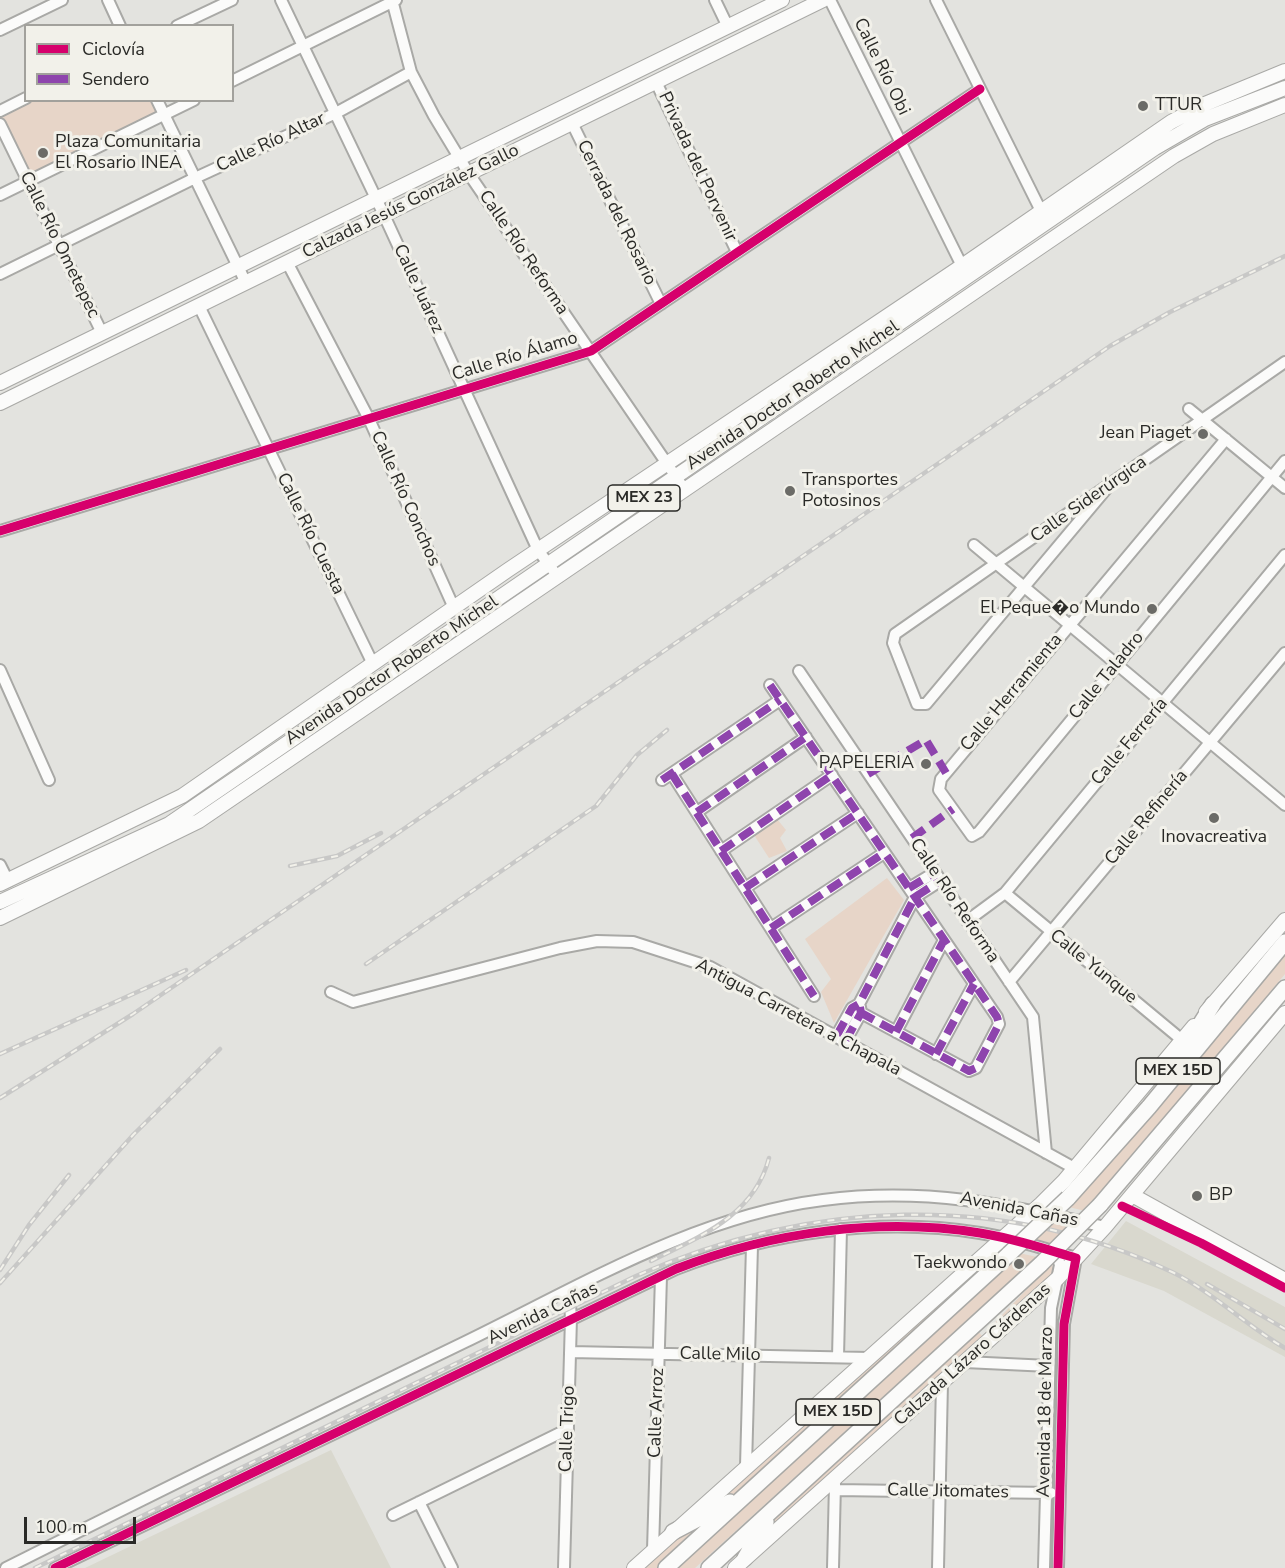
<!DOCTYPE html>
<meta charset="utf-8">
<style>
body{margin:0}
#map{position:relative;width:1285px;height:1568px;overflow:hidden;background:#e3e3df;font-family:"Nunito Sans",sans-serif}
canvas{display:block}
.legend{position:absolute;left:24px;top:24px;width:210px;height:78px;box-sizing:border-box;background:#f2f1ea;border:2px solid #a2a19c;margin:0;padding:8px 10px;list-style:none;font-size:18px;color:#2a2a27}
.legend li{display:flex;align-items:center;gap:12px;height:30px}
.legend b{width:30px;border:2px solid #a2a19c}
.scale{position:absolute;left:24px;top:1517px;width:112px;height:27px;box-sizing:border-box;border:3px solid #2a2a27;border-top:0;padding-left:8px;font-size:18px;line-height:21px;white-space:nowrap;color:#2a2a27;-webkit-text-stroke:4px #f2f1ea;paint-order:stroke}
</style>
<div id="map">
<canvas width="1285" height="1568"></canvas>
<ul class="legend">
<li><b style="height:8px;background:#d6006c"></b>Ciclovía</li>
<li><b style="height:8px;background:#8e44ad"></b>Sendero</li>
</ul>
<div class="scale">100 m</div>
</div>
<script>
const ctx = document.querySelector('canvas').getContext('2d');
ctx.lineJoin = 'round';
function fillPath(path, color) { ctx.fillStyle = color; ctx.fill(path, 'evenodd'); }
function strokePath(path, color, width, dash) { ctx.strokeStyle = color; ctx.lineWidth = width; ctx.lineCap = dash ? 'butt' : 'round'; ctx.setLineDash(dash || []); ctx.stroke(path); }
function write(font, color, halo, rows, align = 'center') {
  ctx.font = font + ' "Nunito Sans",sans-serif'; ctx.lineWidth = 6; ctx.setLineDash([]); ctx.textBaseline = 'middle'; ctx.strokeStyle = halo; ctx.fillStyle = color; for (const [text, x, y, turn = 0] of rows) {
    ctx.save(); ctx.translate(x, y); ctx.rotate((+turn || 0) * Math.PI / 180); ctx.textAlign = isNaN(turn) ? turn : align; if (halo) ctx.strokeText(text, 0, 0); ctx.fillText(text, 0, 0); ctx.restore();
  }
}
fillPath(new Path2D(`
 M1126,1221L1285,1307V1357L1164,1291L1091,1264Z
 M331,1450L391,1568H85Z`), '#d9d8ce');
fillPath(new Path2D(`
 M155,100L162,115L29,179L0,120V113L26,101Z
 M777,819L786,830L780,838L787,851L769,858L754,835Z
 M887,878L904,900L834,1023L821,992L831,979L805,939Z
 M1285,952V974L1119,1176L1085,1211L1065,1206Z
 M1037,1218L1082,1230L1065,1246L1018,1236Z
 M997,1248L1004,1250L942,1302L945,1306L743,1491L706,1508Z
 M1019,1253L1037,1257L695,1568H672Z
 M1052,1263L1054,1272L767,1534L779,1511L977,1330L982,1336Z
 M728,1506L660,1568H643L676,1537Z`), '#e7d5c8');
const minor = new Path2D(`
 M108,0L120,26
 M281,0L384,215L538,550L558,577
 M392,0L411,72L434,116L469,174L685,490
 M715,0L728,27
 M830,0L965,272
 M936,0L1044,217
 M177,26L232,0
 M0,30L62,0
 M232,81L396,0
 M656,82L737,252
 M157,100L246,283
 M0,111L26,98
 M572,123L661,304
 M0,124L102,333
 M0,195L194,100
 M287,262L369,419L454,608
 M0,274L195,178L336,113L411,72
 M199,306L373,664
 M1189,409L1285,488
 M1226,439L941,779L939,790L972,836L979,832L1285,461
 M1107,488L926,704H917L893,643L895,634L1285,362
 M0,531L591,351L980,89
 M974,545L1285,805
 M0,670L49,780
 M799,671L1033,1017L1046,1153
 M770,685L997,1017L999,1024L976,1068L969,1071L852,1008
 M672,774L814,996
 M662,780L780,700
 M697,812L806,737
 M721,851L832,775
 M0,865L8,881
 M745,888L858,813
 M909,888L934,873
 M1005,893L1182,1040
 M967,921L1005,893L1285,555
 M771,928L884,853
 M1009,982L1285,653
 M331,992L353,1002L560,948L597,941L633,942L710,967L1074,1168
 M896,1032L944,940
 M837,1035L852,1008L859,1004L915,897L940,881
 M846,1040L861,1013L860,1007
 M936,1054L974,984
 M570,1352L869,1358
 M838,1357L841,1229
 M965,1362L1049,1366
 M746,1466L752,1246
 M835,1490L1051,1493
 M419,1502L452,1568
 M393,1515L568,1429
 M653,1550L661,1276
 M6,1568C159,1491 312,1416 465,1342C580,1286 695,1216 823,1200C924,1187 1007,1204 1105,1227
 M55,1568L676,1269C772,1232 878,1217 980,1233C1013,1238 1045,1249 1076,1258L1064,1324L1058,1568
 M564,1568L571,1318L569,1291
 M833,1568L835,1484
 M938,1568L942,1383
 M1044,1568L1051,1308L1060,1265L1056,1252`);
const major = new Path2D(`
 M0,383L782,0
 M0,403L823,0
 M0,884L182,796L508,570L962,266L1171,122L1205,104L1285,71
 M0,902L169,824L1155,148L1205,119L1285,88
 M0,918L199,821L1174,156L1213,134L1285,105
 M1206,1012L1285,920
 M1132,1195L1285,1280
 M634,1568L1041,1204L1064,1181L1194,1026
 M735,1568L1057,1279L1105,1227L1285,1013`);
const highway = new Path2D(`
 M1181,1055L1213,1004
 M1068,1198L1149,1107L1285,942
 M1100,1205L1285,988
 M673,1532L730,1502
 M745,1558L766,1522
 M666,1568L1009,1254
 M709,1568L1041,1264`);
strokePath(minor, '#a9a9a6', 14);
strokePath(major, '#a9a9a6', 16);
strokePath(highway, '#a9a9a6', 18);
strokePath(minor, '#fbfbfa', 10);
strokePath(major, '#fbfbfa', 14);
strokePath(highway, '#fbfbfa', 15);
const rail = new Path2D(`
 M290,866L337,856L381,833
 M366,964L596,806L637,755L667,730
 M0,1054L186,970
 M0,1098L133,1014L1110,346L1170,312L1285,256
 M651,1261C699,1237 754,1216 769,1158
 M0,1270L29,1225L69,1175
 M0,1283L134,1134L220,1049
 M1207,1284L1285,1329
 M35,1568L636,1276C808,1200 1000,1190 1172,1272C1213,1292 1245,1325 1285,1348`);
strokePath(rail, '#c8c8c7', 4.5);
strokePath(rail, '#f2f1ea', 2, [7]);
const highwayBridge = new Path2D(`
 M1009,1254L1068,1198
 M1041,1264L1100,1205`);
strokePath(highwayBridge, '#a9a9a6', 18, []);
strokePath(highwayBridge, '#fbfbfa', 15);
strokePath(new Path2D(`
 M770,685L997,1017L999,1024L976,1068L969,1071L852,1008
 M672,774L814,996
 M868,774L926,740L946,773
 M662,780L780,700
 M697,812L806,737
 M912,838L953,809
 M721,851L832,775
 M745,888L858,813
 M909,888L934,873
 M771,928L884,853
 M896,1032L944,940
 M837,1035L852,1008L859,1004L915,897L940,881
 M846,1040L861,1013L860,1007
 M936,1054L974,984`), '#8e44ad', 8, [15, 8]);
strokePath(new Path2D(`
 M0,531L591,351L980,89
 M1122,1206L1201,1243L1285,1288
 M55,1568L676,1269C772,1232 878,1217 980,1233C1013,1238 1045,1249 1076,1258L1064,1324L1058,1568`), '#d6006c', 9);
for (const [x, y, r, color] of [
 [1143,106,6,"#6b6b67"],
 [43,153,6,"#6b6b67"],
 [1203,434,6,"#6b6b67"],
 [790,491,6,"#6b6b67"],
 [1152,609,6,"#6b6b67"],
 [926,764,6,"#6b6b67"],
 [1214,818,6,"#6b6b67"],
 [1197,1196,6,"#6b6b67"],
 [1019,1264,6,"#6b6b67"]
]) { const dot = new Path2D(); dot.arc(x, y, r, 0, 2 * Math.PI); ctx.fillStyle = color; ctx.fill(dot); strokePath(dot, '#f2f1ea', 2); }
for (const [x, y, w] of [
 [644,498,72],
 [1178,1071,84],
 [838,1412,84]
]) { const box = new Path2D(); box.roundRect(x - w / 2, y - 13, w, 26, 4.5); ctx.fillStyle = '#f2f1ea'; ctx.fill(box); strokePath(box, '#2a2a27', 1.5); }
write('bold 16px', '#2a2a27', null, [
 ["MEX 23",644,498],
 ["MEX 15D",1178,1071],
 ["MEX 15D",838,1412]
]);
write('18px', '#2a2a27', '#f2f1ea', [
 ["Calle Río Obi",881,67,64],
 ["Calle Río Altar",271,143,-25],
 ["Privada del Porvenir",697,167,65],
 ["Calzada Jesús González Gallo",411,202,-26],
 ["Cerrada del Rosario",616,213,64],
 ["Calle Río Ometepec",59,245,64],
 ["Calle Río Reforma",523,253,56],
 ["Calle Juárez",418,289,65],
 ["Calle Río Álamo",515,357,-17],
 ["Avenida Doctor Roberto Michel",793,396,-34],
 ["Calle Río Conchos",405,499,66],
 ["Calle Siderúrgica",1089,500,-35],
 ["Calle Río Cuesta",310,534,64],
 ["Avenida Doctor Roberto Michel",392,671,-34],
 ["Calle Taladro",1107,676,-51],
 ["Calle Herramienta",1012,693,-50],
 ["Calle Ferrería",1130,742,-50],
 ["Calle Refinería",1147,818,-50],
 ["Calle Río Reforma",954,901,56],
 ["Calle Yunque",1093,967,39],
 ["Antigua Carretera a Chapala",798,1018,28],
 ["Avenida Cañas",1019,1210,11],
 ["Avenida Cañas",543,1314,-26],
 ["Calle Milo",720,1355,1],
 ["Calzada Lázaro Cárdenas",973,1355,-42],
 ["Avenida 18 de Marzo",1046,1412,-89],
 ["Calle Arroz",657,1413,-88],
 ["Calle Trigo",568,1429,-88],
 ["Calle Jitomates",948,1492,1]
]);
write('18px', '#2a2a27', '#f2f1ea', [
 ["TTUR",1155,106],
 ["Plaza Comunitaria",55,143],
 ["El Rosario INEA",55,164],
 ["Jean Piaget",1191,434,"right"],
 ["Transportes",802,481],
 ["Potosinos",802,502],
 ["El Peque�o Mundo",1140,609,"right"],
 ["PAPELERIA",914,764,"right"],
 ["Inovacreativa",1214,838,"center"],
 ["BP",1209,1196],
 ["Taekwondo",1007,1264,"right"]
], 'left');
</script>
